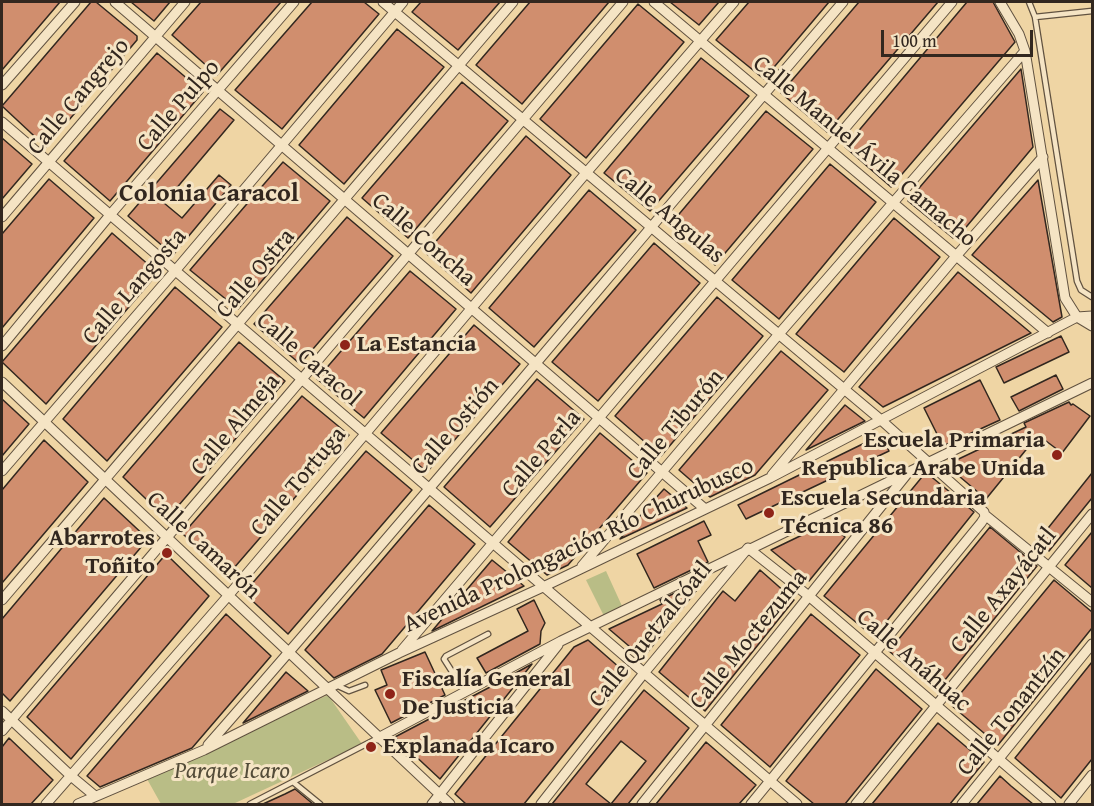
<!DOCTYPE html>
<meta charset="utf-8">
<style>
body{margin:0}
#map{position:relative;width:1094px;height:806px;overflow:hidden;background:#efd5a4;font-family:"Gentium Book Plus",serif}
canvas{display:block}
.frame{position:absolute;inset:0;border:3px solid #32271f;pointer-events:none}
.scale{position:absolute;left:881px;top:30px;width:152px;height:27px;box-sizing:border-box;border:3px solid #32271f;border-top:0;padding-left:8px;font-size:18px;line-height:21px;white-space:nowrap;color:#32271f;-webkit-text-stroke:4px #f5e4c4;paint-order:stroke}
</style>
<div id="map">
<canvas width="1094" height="806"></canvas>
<div class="frame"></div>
<div class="scale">100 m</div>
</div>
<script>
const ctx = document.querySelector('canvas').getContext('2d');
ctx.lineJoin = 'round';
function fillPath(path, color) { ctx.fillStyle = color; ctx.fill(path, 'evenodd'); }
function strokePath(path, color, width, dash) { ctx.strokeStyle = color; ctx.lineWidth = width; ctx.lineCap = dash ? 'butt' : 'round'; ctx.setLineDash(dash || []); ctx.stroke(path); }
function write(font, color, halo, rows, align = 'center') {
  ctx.font = font + ' "Gentium Book Plus",serif'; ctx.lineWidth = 6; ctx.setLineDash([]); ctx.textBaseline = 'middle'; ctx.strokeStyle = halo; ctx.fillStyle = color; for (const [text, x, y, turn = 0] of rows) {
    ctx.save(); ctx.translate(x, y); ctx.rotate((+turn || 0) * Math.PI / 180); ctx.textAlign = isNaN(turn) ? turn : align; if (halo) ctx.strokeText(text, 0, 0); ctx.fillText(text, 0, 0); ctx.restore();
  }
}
fillPath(new Path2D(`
 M606,571L622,606L604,616L586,580Z
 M328,695L362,744L233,804H161L147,779Z`), '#b9bd86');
const building = new Path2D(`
 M2,2H60L2,70Z
 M91,2H96L137,36V40L46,147L2,106Z
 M131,2H170L154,21Z
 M201,2H281L217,75L172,35Z
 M312,2H364L379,14L282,129L235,90Z
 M421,2H500L458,50L412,12Z
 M530,2H609L522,104L476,65Z
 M670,2H719L699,25Z
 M749,2H829L764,79L716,40Z
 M859,2H938L827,132L781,93Z
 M967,2H993L1015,42L891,187L845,147Z
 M638,4L684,42L586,158L540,119Z
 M397,29L444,67L344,184L299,145Z
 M157,53L203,92L110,201L64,161Z
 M701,58L749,96L650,211L604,173Z
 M1021,69L1033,147L957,238H953L908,201Z
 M462,82L508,121L408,238L362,198Z
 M220,109L234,120L164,203L182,218L219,175L231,185L173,255L128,216Z
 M766,111L813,149L715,265L669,226Z
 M526,136L571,175L471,293L426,253Z
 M2,138L32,164L2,199Z
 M283,162L330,201L238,309L190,270Z
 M830,164L876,202L779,319L732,280Z
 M49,179L94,218L2,328V234Z
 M1038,180L1062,317L1053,322L972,255Z
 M589,190L636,230L534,347L489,308Z
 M347,217L393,256L300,364L254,324Z
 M894,218L940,257L844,372L796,334Z
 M112,233L158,273L46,404L2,362Z
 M654,243L700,283L598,401L552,362Z
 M410,271L456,309L364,418L317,379Z
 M958,272L1031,333L883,407L859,387Z
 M175,287L222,327L107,461L63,419Z
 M717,297L763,336L661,456L615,416Z
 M474,325L520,364L427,472L381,433Z
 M1061,336L1069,352L1004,383L996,367Z
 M239,342L285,381L167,519L123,477Z
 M781,351L828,390L755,475L710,497L679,470Z
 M1056,375L1063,389L1019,411L1011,397Z
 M537,379L584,419L490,527L444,487Z
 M980,380L1000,420L943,446L924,408Z
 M302,396L349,435L227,576L183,534Z
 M2,399L29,424L2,456Z
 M1069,402L1071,405L1073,404L1090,416L1062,453L1038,435L986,499L946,465L1026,427L1024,423Z
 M845,405L865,421L806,450Z
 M600,433L647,473L568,565L547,575L508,542Z
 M881,435L889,451L746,519L738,505Z
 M44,440L88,482L2,583V490Z
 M366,451L412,490L288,634L244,593Z
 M1092,473V498L1049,551L1037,542Z
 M928,474L974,512L874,637L824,596L922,477Z
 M664,489L687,508L620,539L654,500Z
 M104,498L148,539L10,701L2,693V619Z
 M429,505L475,544L382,654L334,678L305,650Z
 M704,521L711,535L698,541L708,562L654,588L637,554Z
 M827,523L845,537L809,581L771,550Z
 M990,527L1037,566L936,691L889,651Z
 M1092,532V588L1065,565Z
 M166,554L209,596L71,759L27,717Z
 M492,560L524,586L432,631L475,580Z
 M760,570L794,600L705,711L659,672L723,591L735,601Z
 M1054,580L1092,612V628L998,745L951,705Z
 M692,585L696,591L643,658L609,629L662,604L660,600Z
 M534,600L545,623L541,631L540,644L486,673L477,658L528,631L517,609Z
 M226,614L271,656L192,748L100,787L87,776Z
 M811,614L860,655L770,767L721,725Z
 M588,640L628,675L524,804H466L455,794L574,647Z
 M425,652L445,695L391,723L375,690L387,685L381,670Z
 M1092,662V759L1061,798L1015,758Z
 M532,664L440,779L395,737L492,686Z
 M876,669L922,709L845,804H814L786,781Z
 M286,672L308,691L243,723L271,690Z
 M644,690L689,728L628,804H552ZM621,741L646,761L611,804L586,784Z
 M938,723L984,762L950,804H872Z
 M9,738L53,780L31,804H2V747Z
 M706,742L756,785L739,804H656Z
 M1000,776L1011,786L1033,804H977Z
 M295,789L313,804H263L285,794Z`);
fillPath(building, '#d08e6e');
strokePath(building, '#32271f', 1.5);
const lane = new Path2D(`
 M1029,2L1035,17L1077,281L1081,290L1092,297
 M1035,17L1092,11
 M336,685L349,691L365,685
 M465,692L444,659L446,656L488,634
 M293,782L320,804
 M250,804L378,738`);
const street = new Path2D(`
 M115,2L705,509
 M383,2L881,420L984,512L985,517L981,523L751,804
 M654,2L1048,333
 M1000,2L1019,34L1025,51L1065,298L1077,317L1092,326
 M2,85L75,2
 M2,122L797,804
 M2,217L185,2
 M2,346L110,215L294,2
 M2,382L450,804
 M2,471L175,271L403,2
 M772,475L957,255L1043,157
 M985,515L1092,602
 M582,566L779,334L1025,51
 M2,600L513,2
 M402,650L952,2
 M2,711L71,776L95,796
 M2,731L623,2
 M378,738L561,641L1092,383
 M208,745C423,500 631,249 843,2
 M46,804L228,596L586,173L734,2
 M78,804L204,750L399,653L543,587L770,478L1077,317L1092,316
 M432,804L558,645
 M541,804L644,673L748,548L810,597L1051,804
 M642,804L907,474
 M856,804L1092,514
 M962,804L1092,644
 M1069,804L1092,775`);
strokePath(lane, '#615240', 7);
strokePath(street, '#615240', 11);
strokePath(lane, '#f5e4c4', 4.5);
strokePath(street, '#f5e4c4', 9);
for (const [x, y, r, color] of [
 [345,345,6,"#8f2418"],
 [1057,455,6,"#8f2418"],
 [769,513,6,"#8f2418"],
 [167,553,6,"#8f2418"],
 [390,694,6,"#8f2418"],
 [371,747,6,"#8f2418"]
]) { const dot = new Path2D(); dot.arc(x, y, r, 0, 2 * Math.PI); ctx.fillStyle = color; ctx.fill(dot); strokePath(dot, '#f5e4c4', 2); }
write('24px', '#32271f', '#f5e4c4', [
 ["Calle Cangrejo",79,97,-50],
 ["Calle Pulpo",179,106,-49],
 ["Calle Manuel Ávila Camacho",864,152,40],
 ["Calle Angulas",669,216,40],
 ["Calle Concha",423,240,41],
 ["Calle Ostra",256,274,-50],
 ["Calle Langosta",135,287,-49],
 ["Calle Caracol",308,360,41],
 ["Calle Almeja",236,425,-50],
 ["Calle Tiburón",676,425,-50],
 ["Calle Ostión",456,427,-49],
 ["Calle Perla",542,454,-49],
 ["Calle Tortuga",299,482,-50],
 ["Calle Camarón",203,546,43],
 ["Avenida Prolongación Río Churubusco",579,546,-25],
 ["Calle Axayácatl",1004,591,-51],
 ["Calle Quetzalcóatl",651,635,-51],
 ["Calle Moctezuma",749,640,-51],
 ["Calle Anáhuac",913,661,41],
 ["Calle Tonantzín",1012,712,-51]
]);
write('bold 24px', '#32271f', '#f5e4c4', [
 ["La Estancia",357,345],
 ["Escuela Primaria",1045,441,"right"],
 ["Republica Arabe Unida",1045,469,"right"],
 ["Escuela Secundaria",781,499],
 ["Técnica 86",781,527],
 ["Abarrotes",155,539,"right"],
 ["Toñito",155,567,"right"],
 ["Fiscalía General",402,680],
 ["De Justicia",402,708],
 ["Explanada Icaro",383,747]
], 'left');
write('italic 24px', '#544c39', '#f5e4c4', [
 ["Parque Icaro",232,772]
]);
write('bold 26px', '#32271f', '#f5e4c4', [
 ["Colonia Caracol",209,194]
]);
</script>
